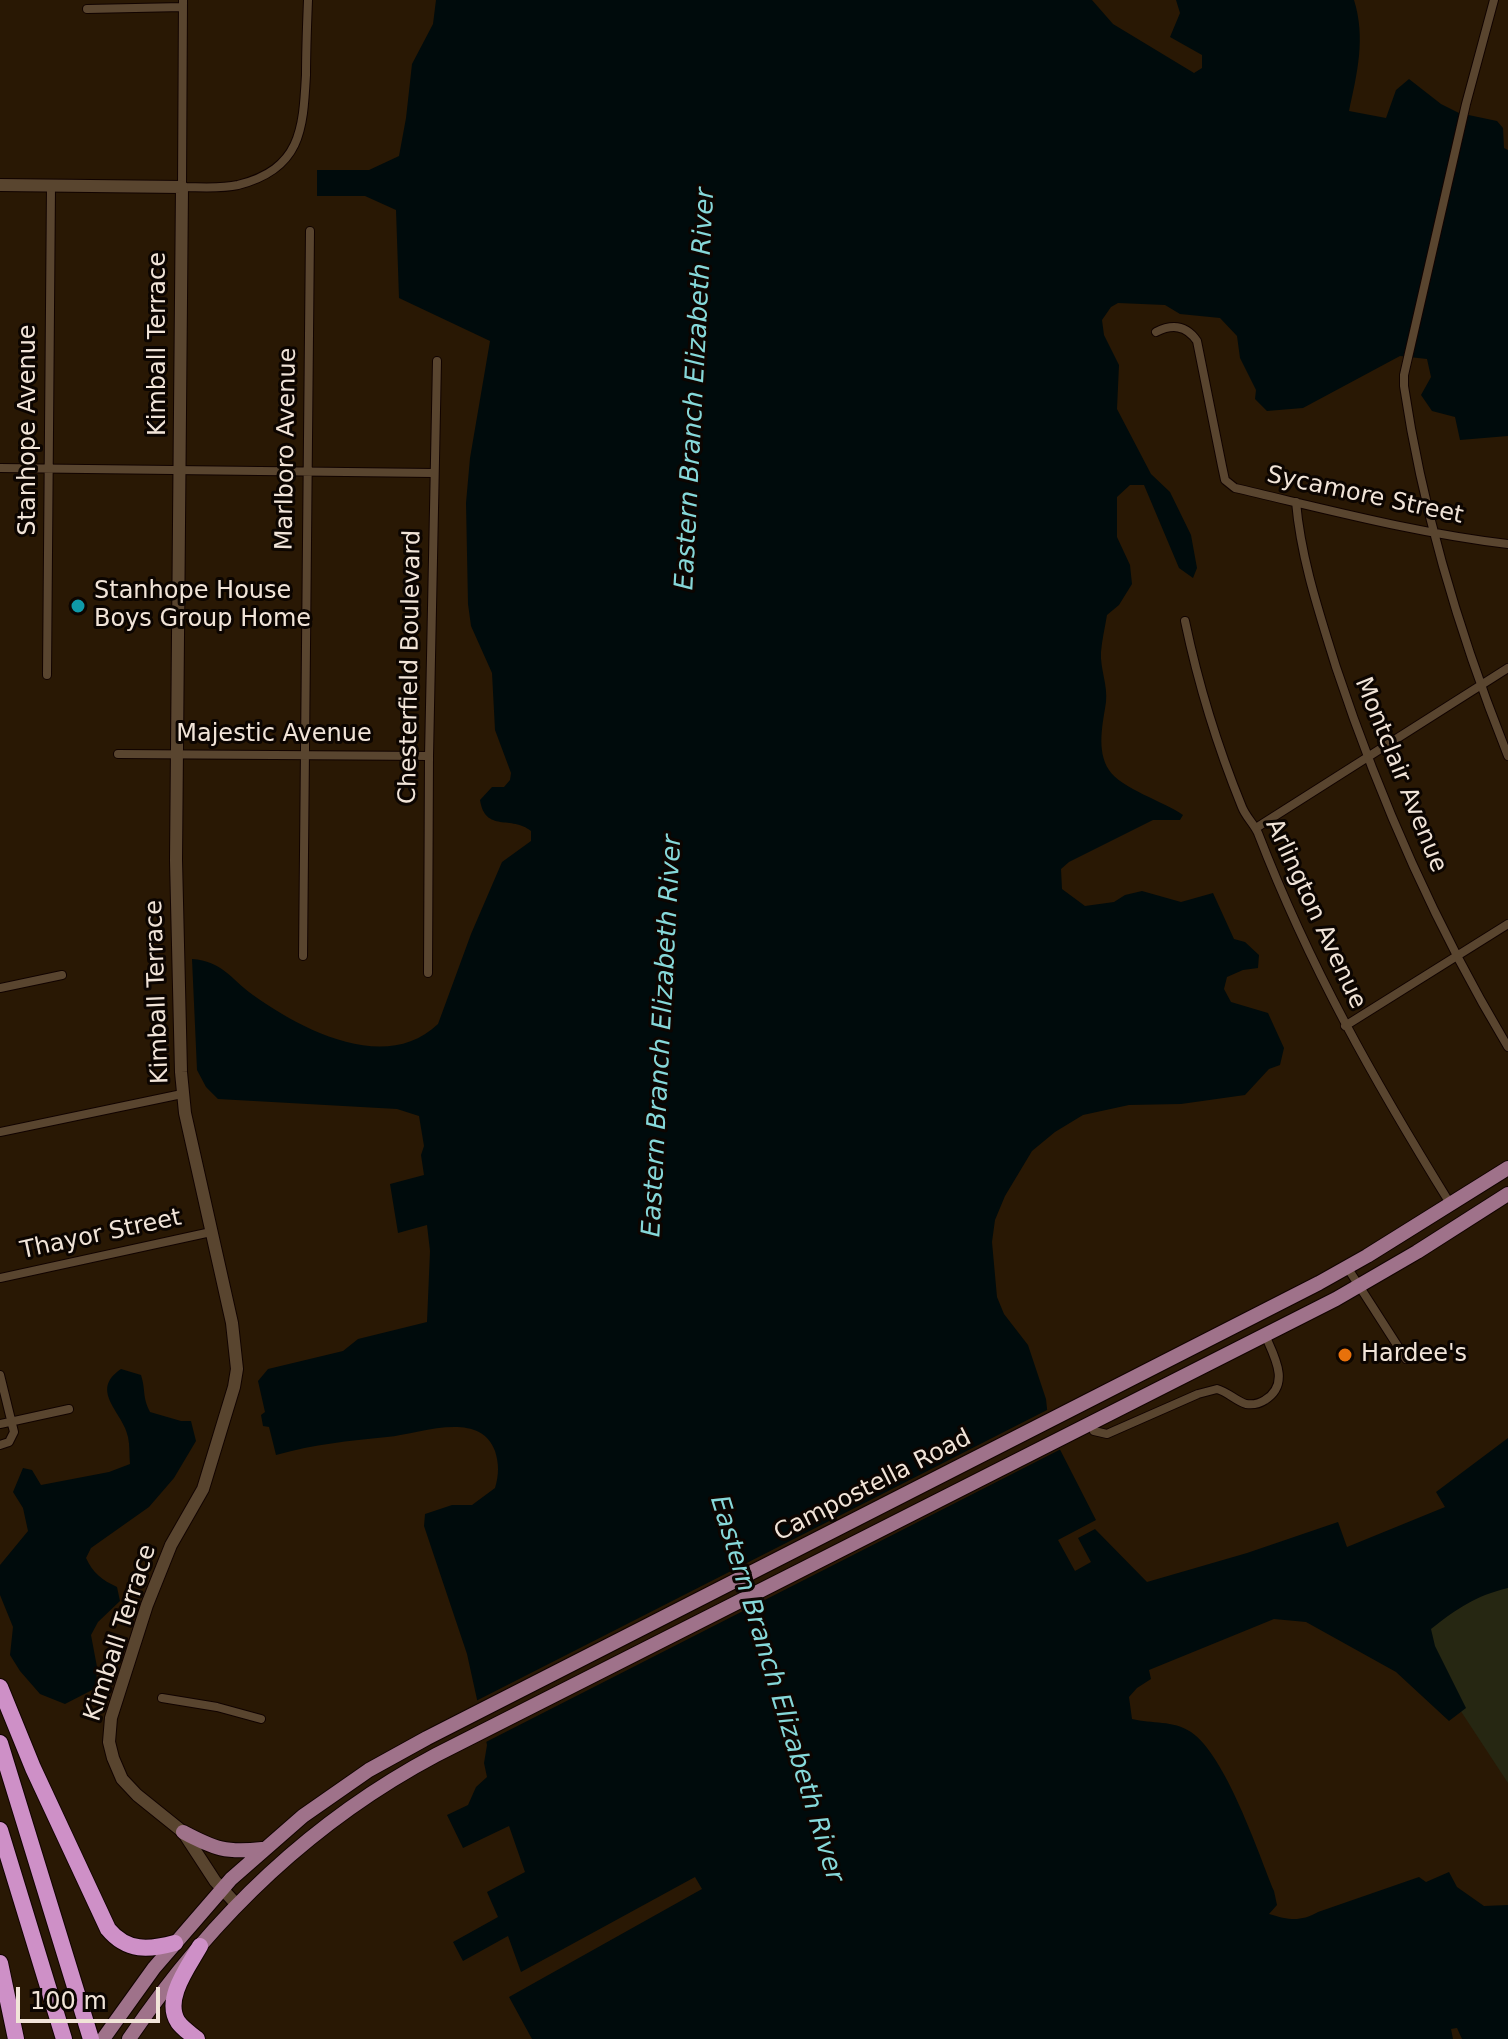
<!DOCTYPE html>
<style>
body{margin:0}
#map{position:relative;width:1508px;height:2039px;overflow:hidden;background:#291804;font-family:"DejaVu Sans",sans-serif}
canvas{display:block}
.scale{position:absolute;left:16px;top:1987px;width:144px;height:36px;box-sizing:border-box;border:4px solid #f1e4d8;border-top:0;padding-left:10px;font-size:24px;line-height:28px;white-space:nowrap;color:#f1e4d8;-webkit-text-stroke:6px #0c0501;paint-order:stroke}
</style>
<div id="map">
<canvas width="1508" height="2039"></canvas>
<div class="scale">100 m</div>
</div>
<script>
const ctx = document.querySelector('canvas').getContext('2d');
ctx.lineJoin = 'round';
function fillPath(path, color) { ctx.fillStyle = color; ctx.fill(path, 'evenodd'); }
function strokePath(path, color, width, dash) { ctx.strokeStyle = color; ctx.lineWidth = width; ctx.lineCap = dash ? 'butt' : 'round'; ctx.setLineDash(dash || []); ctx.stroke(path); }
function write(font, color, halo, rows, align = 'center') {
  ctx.font = font + ' "DejaVu Sans",sans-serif'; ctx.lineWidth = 6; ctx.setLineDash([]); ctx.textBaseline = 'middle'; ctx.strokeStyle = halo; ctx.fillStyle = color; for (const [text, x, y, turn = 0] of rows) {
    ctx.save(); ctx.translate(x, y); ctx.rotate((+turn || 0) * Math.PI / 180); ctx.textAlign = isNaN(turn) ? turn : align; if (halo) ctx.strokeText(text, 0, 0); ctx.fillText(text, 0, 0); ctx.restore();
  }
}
fillPath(new Path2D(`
 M1508,1510V1783L1380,1588Z`), '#262712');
fillPath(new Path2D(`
 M436,0H1092L1113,24L1194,73L1202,68V55L1170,37L1180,13L1176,0H1354C1366,38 1357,74 1349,111L1386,118L1396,90L1409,79L1441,104L1459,113L1497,121L1503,128L1504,148L1508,150V436L1460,440L1455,417L1432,411L1421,395L1431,377L1427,359L1400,356L1303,408L1267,411L1255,399L1256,390L1240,358L1237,336L1220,318L1180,314L1165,305L1118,303L1111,307L1102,320L1104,335L1119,365L1117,409L1151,474L1170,492L1191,535L1197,568L1193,578L1179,568L1144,485H1130L1117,497V537L1130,565L1132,584L1119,605L1107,615C1105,627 1102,640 1101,652C1100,669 1108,685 1106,702C1103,723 1096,750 1109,770C1120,788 1165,802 1183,815L1180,820H1153L1069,862L1061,869L1062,889L1085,906L1114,902L1125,895L1142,891L1181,902L1213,893L1234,939L1245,942L1259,955L1258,968L1243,970L1227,977L1224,989L1231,1002L1268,1013L1284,1048L1280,1065L1269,1069L1245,1095L1181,1104L1129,1105L1083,1115L1055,1132L1032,1151L1005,1196L995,1220L992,1242L997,1297L1004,1314L1028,1345L1046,1399L1049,1428L1096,1520L1058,1540L1075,1571L1091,1562L1078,1538L1095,1529L1147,1582L1247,1553L1338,1522L1347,1547L1445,1507L1436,1492L1508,1438V1588C1475,1596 1458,1608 1431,1629L1435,1646L1466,1708L1449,1721L1396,1672L1306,1622L1274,1619L1149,1670L1151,1679L1137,1688L1129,1697L1132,1719C1152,1724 1173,1720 1191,1732C1226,1756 1258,1852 1274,1891L1277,1905L1269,1914C1289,1920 1300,1922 1318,1912L1419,1877L1426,1882L1449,1872L1457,1887L1484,1906L1508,1905V2039H1462L1457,2028L1451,2029L1453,2039H532L509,1997L702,1889L695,1877L521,1972L508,1936L463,1961L453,1942L498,1917L487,1892L525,1872L509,1826L463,1848L447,1815L468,1805L476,1787L487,1777L484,1763L487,1745L467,1654L424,1526L425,1514L452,1505H472L495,1488C499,1474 499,1464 495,1451C480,1409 419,1434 387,1437C347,1441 316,1444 276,1455L269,1427L263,1426L261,1415L265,1412L258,1381L268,1369L343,1351L358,1339L427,1322L430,1251L427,1225L398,1233L390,1184L424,1175L421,1155L424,1146L419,1116L397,1109L218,1099L206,1087L197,1070L192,959C222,961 231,979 253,995C302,1030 386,1074 438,1024L471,934L502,862L531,841V831C512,815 485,833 480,800L492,787H504L510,780L511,773L495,730L492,673L471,626L468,604L466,503L470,458L490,341L399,298L396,210L365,196H317V170H369L399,156L406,118L412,64L433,24Z
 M121,1369L141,1375C146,1391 142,1396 150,1412L181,1421H191L196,1441L174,1478L149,1507L91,1548L86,1558C93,1573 102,1580 117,1587L120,1601L98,1622L91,1635L97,1667L96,1688L65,1704L40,1694L20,1671L10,1655L13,1627L0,1595V1565L28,1531L23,1508L13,1492L23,1468L32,1470L41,1485L109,1472L130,1464C129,1455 130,1446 128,1437C124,1413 88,1391 121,1369Z`), '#000b0c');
fillPath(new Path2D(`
 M1051,1408L1053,1427L1065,1447L482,1744L472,1703Z`), '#291804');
const street = new Path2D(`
 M183,0L182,187C200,187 220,189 238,185C301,169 303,130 306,75C306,50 307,25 308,0
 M1494,0L1466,104L1404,375V386C1423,514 1460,636 1508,756
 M87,9L183,7
 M1156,332C1172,324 1186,325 1197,341L1222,466L1225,480L1235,488C1326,509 1415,533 1508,544
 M0,468L433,473
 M1296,502C1301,559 1319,612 1336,667C1380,800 1436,927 1508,1047
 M1185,621C1198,683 1218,748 1242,807C1246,817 1254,824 1258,833C1310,968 1375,1082 1451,1205
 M47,675L51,186
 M118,754L429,756
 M1256,828L1508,668
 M303,956L310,231
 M428,973L429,756L437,361
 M0,988L62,975
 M1345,1026L1508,924
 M0,1132L182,1094
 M1347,1267L1406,1359
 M0,1278L211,1232
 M0,1375L14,1432L9,1442L0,1445
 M0,1424L69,1409
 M1094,1431L1107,1434L1198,1394L1217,1389C1228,1392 1236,1401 1246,1404C1253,1405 1259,1404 1265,1400C1291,1384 1274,1356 1265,1335
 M162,1698L217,1707L261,1719`);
const secondary = new Path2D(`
 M0,185L182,187L176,860L181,1072L185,1113L232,1323L237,1369L234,1387L203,1489L171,1545L147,1605L111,1718L109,1742L113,1758L122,1779L137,1795L183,1832L215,1881L237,1905`);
const primary = new Path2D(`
 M183,1832C215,1849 226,1853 262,1849
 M103,2039L154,1968L231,1879L303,1816L369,1770L427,1738L1319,1283L1367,1256L1508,1168
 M129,2039C208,1922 310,1822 436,1755L1336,1299L1417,1252L1508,1194`);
const highway = new Path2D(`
 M0,1687L33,1768L108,1929C127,1952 149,1950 175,1943
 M0,1743L91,2039
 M0,1830L64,2039
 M0,1963L16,2039
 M197,2039C191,2034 183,2029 178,2022C163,1999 189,1966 200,1946`);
strokePath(street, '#110300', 10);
strokePath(secondary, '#110300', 14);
strokePath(primary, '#110300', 16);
strokePath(highway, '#110300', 18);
strokePath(street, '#59452f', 8);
strokePath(secondary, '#59452f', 12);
strokePath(primary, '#9f728a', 14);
strokePath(highway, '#ce90c7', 16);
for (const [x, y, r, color] of [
 [78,606,8,"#0f9aa8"],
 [1345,1355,8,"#e8710a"]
]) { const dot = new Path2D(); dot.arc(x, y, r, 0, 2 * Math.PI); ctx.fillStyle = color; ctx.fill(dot); strokePath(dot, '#0c0501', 3); }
write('24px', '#f1e4d8', '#0c0501', [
 ["Kimball Terrace",159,344,-90],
 ["Stanhope Avenue",29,430,-90],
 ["Marlboro Avenue",287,449,-89],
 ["Sycamore Street",1365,496,12],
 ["Chesterfield Boulevard",411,667,-89],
 ["Majestic Avenue",274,735],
 ["Montclair Avenue",1400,775,68],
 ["Arlington Avenue",1315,914,65],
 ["Kimball Terrace",158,992,-92],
 ["Thayor Street",101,1235,-12],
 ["Campostella Road",873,1486,-27],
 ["Kimball Terrace",121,1633,-72]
]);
write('24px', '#f1e4d8', '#0c0501', [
 ["Stanhope House",94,592],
 ["Boys Group Home",94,620],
 ["Hardee's",1361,1355]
], 'left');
write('italic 26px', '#86d8d9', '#0c0501', [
 ["Eastern Branch Elizabeth River",696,389,-87],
 ["Eastern Branch Elizabeth River",663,1036,-87],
 ["Eastern Branch Elizabeth River",776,1689,73]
]);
</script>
